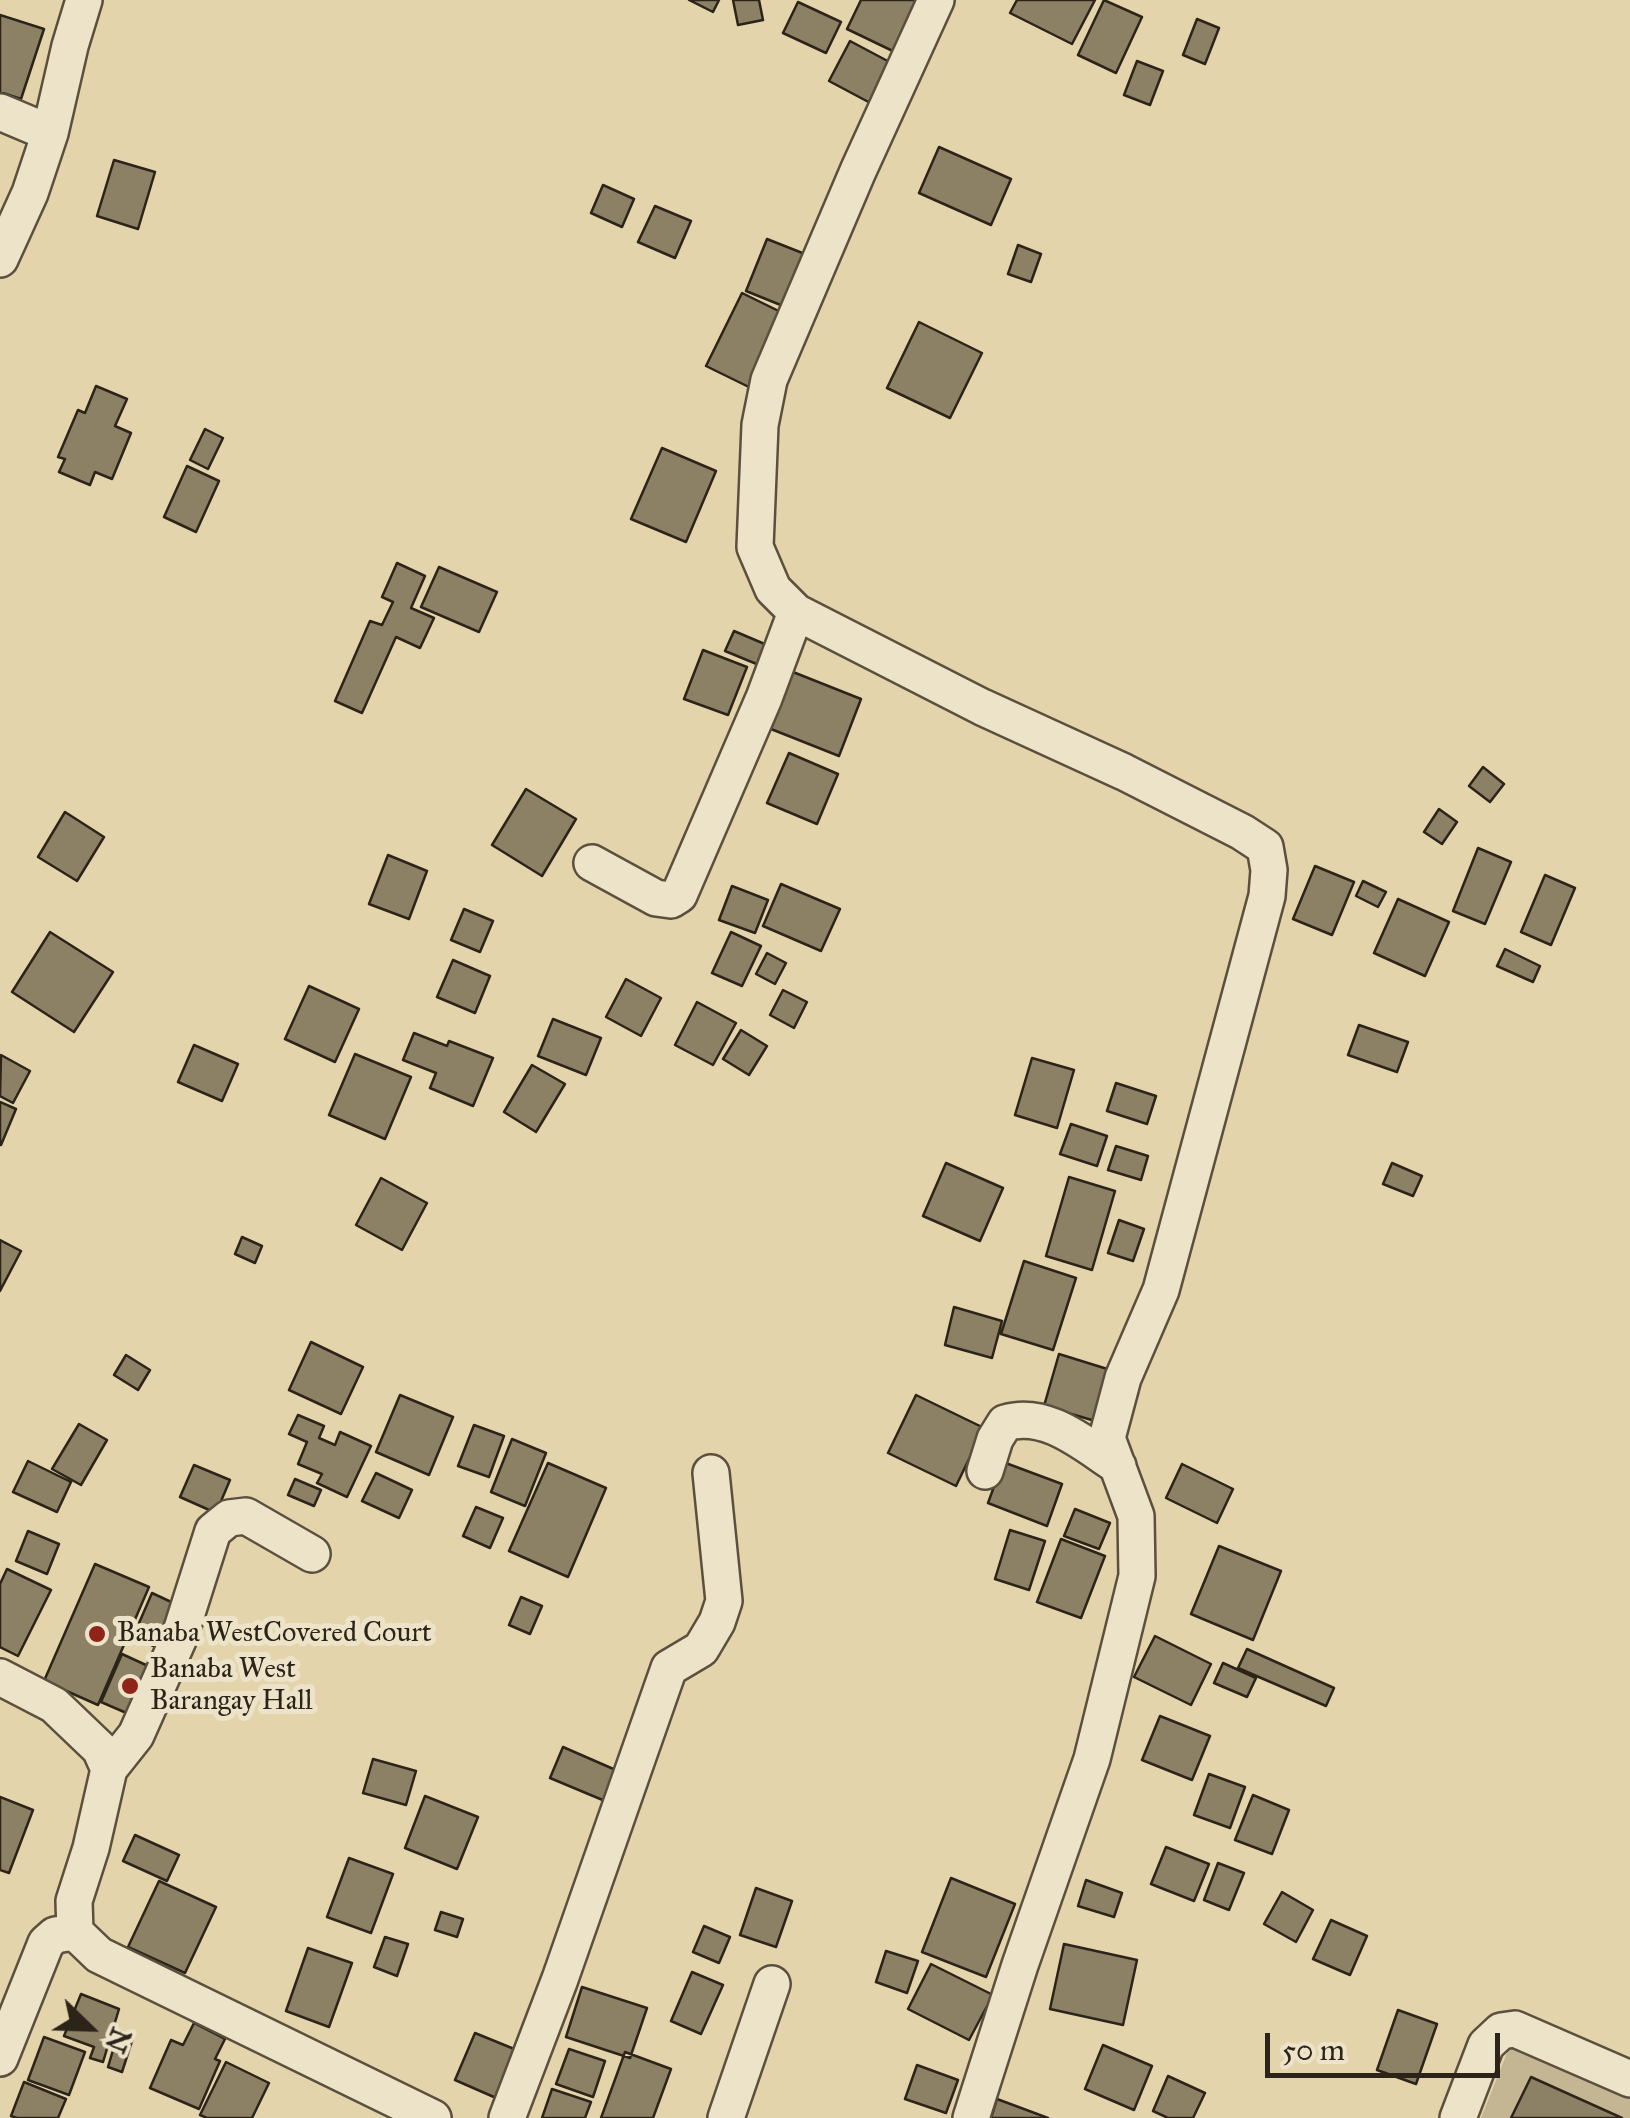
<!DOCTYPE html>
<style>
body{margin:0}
#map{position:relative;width:1630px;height:2118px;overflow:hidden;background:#e4d4ac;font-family:"IM FELL Great Primer",serif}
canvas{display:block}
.north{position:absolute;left:40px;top:1978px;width:100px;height:100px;-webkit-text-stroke:8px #ede3c9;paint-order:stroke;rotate:113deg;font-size:28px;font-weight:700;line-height:40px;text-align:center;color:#2d2419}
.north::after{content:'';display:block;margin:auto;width:35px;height:45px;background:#2d2419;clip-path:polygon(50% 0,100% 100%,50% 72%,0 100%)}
.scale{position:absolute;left:1265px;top:2033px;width:235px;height:45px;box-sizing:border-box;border:5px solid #2d2419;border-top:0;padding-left:12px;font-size:30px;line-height:35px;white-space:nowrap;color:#2d2419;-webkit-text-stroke:8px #ede3c9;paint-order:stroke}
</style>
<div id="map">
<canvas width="1630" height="2118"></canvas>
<div class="north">N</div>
<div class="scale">50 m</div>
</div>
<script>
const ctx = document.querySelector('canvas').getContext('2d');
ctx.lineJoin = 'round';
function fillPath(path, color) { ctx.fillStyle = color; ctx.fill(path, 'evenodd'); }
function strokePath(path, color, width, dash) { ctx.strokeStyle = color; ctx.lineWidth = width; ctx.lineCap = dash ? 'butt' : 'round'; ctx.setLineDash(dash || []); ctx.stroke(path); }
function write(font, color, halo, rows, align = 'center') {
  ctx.font = font + ' "IM FELL Great Primer",serif'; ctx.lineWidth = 10; ctx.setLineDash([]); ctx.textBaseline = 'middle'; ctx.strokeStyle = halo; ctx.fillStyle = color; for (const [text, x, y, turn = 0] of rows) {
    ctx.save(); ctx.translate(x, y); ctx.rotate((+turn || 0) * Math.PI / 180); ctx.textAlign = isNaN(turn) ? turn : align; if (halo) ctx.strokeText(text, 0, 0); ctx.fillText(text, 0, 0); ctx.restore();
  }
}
fillPath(new Path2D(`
 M1513,2038L1630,2090V2118H1481Z`), '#c5b693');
const building = new Path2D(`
 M689,0H719L713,12Z
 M733,0H759L763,20L738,25Z
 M861,0H921L899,54L847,29Z
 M1017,0H1095L1072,44L1010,13Z
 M1104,0L1142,17L1116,73L1078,55Z
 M798,2L841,22L826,53L783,33Z
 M0,15L44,29L21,99L0,92Z
 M1197,19L1219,28L1205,64L1183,55Z
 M850,41L897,66L876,106L829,81Z
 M1137,61L1163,71L1150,105L1124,95Z
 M939,147L1011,179L991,225L919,193Z
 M114,160L155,172L138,229L97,216Z
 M603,185L634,199L622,227L591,213Z
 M655,206L691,221L675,258L638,242Z
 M767,239L815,258L793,310L746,291Z
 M1018,245L1041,254L1031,282L1008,274Z
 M742,293L793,318L757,391L706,366Z
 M919,322L982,353L950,418L887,388Z
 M96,386L127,399L115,426L131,433L112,479L95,472L90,485L59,472L65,459L58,457L78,410L85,413Z
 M205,429L223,438L208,469L190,460Z
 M662,448L716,471L686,542L631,519Z
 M187,466L219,481L196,532L164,517Z
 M397,563L425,576L411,608L434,618L420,648L396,637L362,713L335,701L370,621L382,625L393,602L382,597Z
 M439,567L497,592L479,632L421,607Z
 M734,631L767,645L759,665L725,651Z
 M703,650L747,667L728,715L684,699Z
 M793,672L861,699L839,756L771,729Z
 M789,753L838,774L817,824L767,803Z
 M1483,767L1504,784L1490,802L1469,786Z
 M526,789L576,819L542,876L492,845Z
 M1439,809L1457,822L1442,844L1424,832Z
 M65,812L104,837L77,881L38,857Z
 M1478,848L1511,862L1485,924L1453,911Z
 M388,855L427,871L409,919L369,904Z
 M1315,866L1354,882L1332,935L1293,919Z
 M1545,875L1575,888L1551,945L1521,932Z
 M1363,881L1386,892L1378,907L1356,896Z
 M781,884L840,909L821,951L763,926Z
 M732,886L768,900L755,933L719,920Z
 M1398,899L1449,922L1425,976L1374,953Z
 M464,909L493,921L480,952L451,940Z
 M50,932L113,972L74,1032L12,992Z
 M731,932L761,946L742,986L712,973Z
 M1505,949L1540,966L1533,982L1497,966Z
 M767,953L786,963L775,984L756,974Z
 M453,960L490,976L475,1013L437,997Z
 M626,979L661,998L641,1036L606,1017Z
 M309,986L359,1009L335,1062L285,1039Z
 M783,990L807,1002L794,1028L770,1015Z
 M697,1002L736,1023L713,1065L675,1045Z
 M553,1019L601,1038L586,1075L538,1056Z
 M1359,1025L1408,1042L1397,1072L1348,1055Z
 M741,1030L767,1046L749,1075L723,1059Z
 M414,1033L447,1046L449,1041L493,1058L473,1106L430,1088L436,1073L403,1060Z
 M194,1045L238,1064L222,1101L178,1082Z
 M355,1054L411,1077L385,1139L329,1115Z
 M1,1055L30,1071L13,1103L0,1096Z
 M1032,1058L1074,1070L1057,1128L1015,1115Z
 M532,1065L565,1084L536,1132L504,1112Z
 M1116,1083L1156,1096L1147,1124L1107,1111Z
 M0,1102L16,1109L1,1145H0Z
 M1071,1124L1107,1136L1097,1166L1060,1154Z
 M1116,1146L1148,1156L1141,1180L1108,1170Z
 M946,1163L1003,1188L980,1241L923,1216Z
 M1392,1163L1422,1176L1413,1196L1383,1184Z
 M1069,1177L1115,1191L1092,1270L1046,1256Z
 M381,1178L427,1203L402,1250L356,1225Z
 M1119,1220L1144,1229L1133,1261L1108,1253Z
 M242,1237L262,1246L255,1263L235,1254Z
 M0,1240L21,1251L0,1291Z
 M1024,1261L1076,1278L1053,1350L1001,1334Z
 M954,1307L1002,1321L992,1358L945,1345Z
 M311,1342L363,1367L341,1414L289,1390Z
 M1059,1354L1117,1372L1102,1423L1044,1406Z
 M126,1355L150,1370L138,1390L114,1375Z
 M400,1395L453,1417L429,1475L376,1452Z
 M916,1395L984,1428L956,1486L888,1453Z
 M298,1415L324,1426L319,1438L335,1445L340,1432L371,1446L347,1497L317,1483L322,1474L298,1464L307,1442L289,1434Z
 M79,1424L107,1440L81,1485L52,1469Z
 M474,1425L504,1436L489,1477L458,1466Z
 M512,1439L546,1453L525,1506L491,1492Z
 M28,1461L71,1482L57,1512L13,1492Z
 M1003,1462L1062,1484L1047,1526L988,1503Z
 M548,1463L606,1488L568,1577L509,1551Z
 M1182,1464L1233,1489L1217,1523L1166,1498Z
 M194,1465L230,1480L216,1513L180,1497Z
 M376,1473L412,1490L399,1518L362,1501Z
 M295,1479L321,1490L314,1506L288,1495Z
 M476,1507L503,1518L490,1548L463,1536Z
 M1075,1509L1110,1523L1099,1549L1064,1536Z
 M1010,1530L1045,1541L1029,1590L995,1579Z
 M28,1531L59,1544L47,1574L16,1561Z
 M1061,1539L1105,1556L1081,1618L1037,1602Z
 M1219,1546L1281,1571L1253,1640L1191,1614Z
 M95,1564L149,1587L98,1705L44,1681Z
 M7,1569L51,1590L18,1656L0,1647V1584Z
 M152,1593L184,1608L165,1651L133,1637Z
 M521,1597L542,1606L530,1634L509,1625Z
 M1155,1636L1211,1664L1191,1705L1134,1677Z
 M1247,1649L1334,1688L1326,1706L1238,1668Z
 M122,1654L159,1671L138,1718L101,1702Z
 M1223,1663L1256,1678L1247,1697L1214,1683Z
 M1160,1716L1210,1736L1192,1780L1142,1760Z
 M563,1747L618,1771L605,1801L550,1778Z
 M373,1759L416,1771L406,1805L363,1793Z
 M1209,1774L1245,1787L1230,1828L1194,1815Z
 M1253,1795L1289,1810L1272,1854L1235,1840Z
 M425,1796L478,1817L457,1869L405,1848Z
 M0,1797L33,1810L9,1873L0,1870Z
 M135,1835L179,1855L167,1881L123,1861Z
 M1166,1847L1209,1864L1194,1901L1151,1884Z
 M349,1858L393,1874L371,1933L327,1917Z
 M1218,1863L1244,1873L1229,1910L1204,1900Z
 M951,1878L1015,1904L986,1977L922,1952Z
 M1086,1880L1122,1893L1114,1917L1078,1906Z
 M159,1881L216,1907L185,1973L128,1947Z
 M756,1888L792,1901L776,1947L740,1935Z
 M1282,1892L1313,1910L1296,1942L1264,1924Z
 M441,1912L463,1919L457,1937L435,1930Z
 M1331,1920L1367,1936L1350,1975L1313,1959Z
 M704,1926L730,1937L719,1963L693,1952Z
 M385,1937L408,1944L397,1976L374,1967Z
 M1064,1944L1137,1960L1123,2025L1050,2009Z
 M308,1948L352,1963L329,2027L286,2011Z
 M886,1951L918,1961L907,1993L876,1982Z
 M931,1964L993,1995L969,2040L908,2009Z
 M692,1972L723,1985L701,2034L671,2021Z
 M582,1987L647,2008L630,2058L566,2037Z
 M81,1994L119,2009L103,2062L90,2058L94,2047L64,2036Z
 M1398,2010L1437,2024L1416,2084L1377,2070Z
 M194,2023L225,2039L215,2059L220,2061L199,2109L150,2088L171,2040L183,2045Z
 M119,2030L134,2035L122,2072L108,2067Z
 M475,2033L524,2053L503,2101L455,2080Z
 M44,2037L85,2052L69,2095L28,2080Z
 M1103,2045L1152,2066L1134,2110L1085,2089Z
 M569,2049L605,2061L593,2097L556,2084Z
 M625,2052L671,2069L653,2118H601Z
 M226,2062L269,2083L252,2118H207L200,2115Z
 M917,2065L958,2080L946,2113L905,2099Z
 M1168,2076L1205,2093L1193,2118H1168L1153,2111Z
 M1531,2077L1622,2118H1511Z
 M24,2082L66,2099L58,2118H17L11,2116Z
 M552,2089L591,2102L585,2118H542Z
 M997,2099L1048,2118H991Z`);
fillPath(building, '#8c8065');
strokePath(building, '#2d2419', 2.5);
const street = new Path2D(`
 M936,0L858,171L769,380L760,425L755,547L773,589L796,612L982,707L1124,772L1242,832L1265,847L1269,870L1267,896L1161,1290L1123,1378L1107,1438L1136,1516L1137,1576L1092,1759L1020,1965L971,2118
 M0,112L50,133
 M0,259L30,193L50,133L70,46L84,0
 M592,863L656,898L671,900L679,895L764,698L796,612
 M985,1471L995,1439L1005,1423C1047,1410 1085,1445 1118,1466
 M0,1677L54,1705L100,1749L109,1769L91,1848L74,1901L75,1932L99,1955L433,2118
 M109,1769L136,1735L179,1638L213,1531L229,1518L246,1516L312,1554
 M0,2058L46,1943L55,1935L75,1932
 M507,2118L560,1979L669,1668L701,1649L717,1622L724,1601L711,1473
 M726,2118L772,1984
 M1458,2118L1486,2045L1501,2031L1515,2029L1630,2079`);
strokePath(street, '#5b503e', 40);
strokePath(street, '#ede3c9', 35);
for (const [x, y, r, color] of [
 [97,1634,10,"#8f2418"],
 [130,1686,10,"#8f2418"]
]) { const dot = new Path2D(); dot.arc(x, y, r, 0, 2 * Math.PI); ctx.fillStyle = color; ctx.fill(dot); strokePath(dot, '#ede3c9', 4); }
write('28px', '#2d2419', '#ede3c9', [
 ["Banaba WestCovered Court",117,1634],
 ["Banaba West",150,1670],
 ["Barangay Hall",150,1702]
], 'left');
</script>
